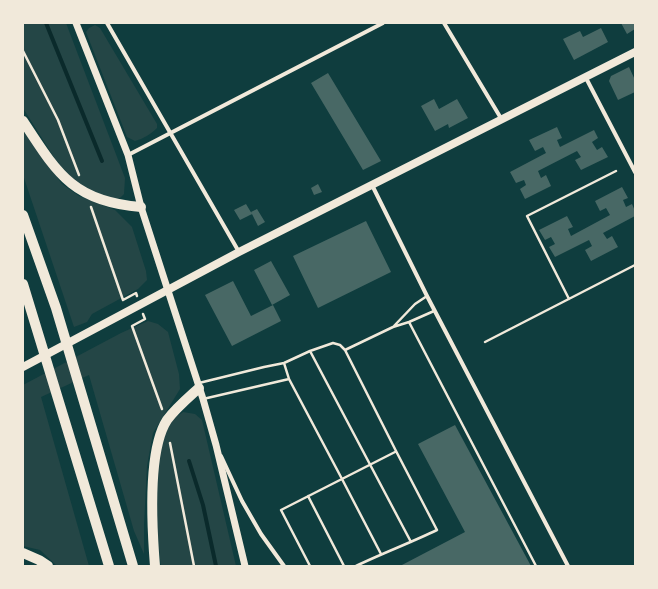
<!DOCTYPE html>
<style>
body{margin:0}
#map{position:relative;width:658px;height:589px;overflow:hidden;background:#0f3d3e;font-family:Spectral,serif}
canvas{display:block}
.frame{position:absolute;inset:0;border:24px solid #f1e9da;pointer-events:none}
</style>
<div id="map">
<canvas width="658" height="589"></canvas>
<div class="frame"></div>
</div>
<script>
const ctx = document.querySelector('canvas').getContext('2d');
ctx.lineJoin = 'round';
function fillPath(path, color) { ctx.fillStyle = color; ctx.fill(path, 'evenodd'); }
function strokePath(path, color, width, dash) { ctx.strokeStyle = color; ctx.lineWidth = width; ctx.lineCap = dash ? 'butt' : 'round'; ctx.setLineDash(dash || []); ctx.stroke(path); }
fillPath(new Path2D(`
 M23,23H66L125,178L124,194L120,198L110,199L75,182L55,159L23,108Z
 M95,25L100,28L157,124V128C151,134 143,139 135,141L127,137L86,32L89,28Z
 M23,131L62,184L79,196L115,210L132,227L146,271L147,280L138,289L92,314L87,322L74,327L23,175Z
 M148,321L158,324L168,332L179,374L180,389L153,433L147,466L144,525V554L134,531L89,375L41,397L89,566H57L40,550L23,546V385L121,333Z
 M183,412L195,414L202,420L236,566H161C157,529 149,452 171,421C174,418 179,415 183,412Z`), '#244646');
strokePath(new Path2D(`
 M46,23L102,161
 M189,461L203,505L216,566`), '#0a2a2b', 4);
fillPath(new Path2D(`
 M621,23H635V29L627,34Z
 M601,28L608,42L574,60L563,39L580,31L583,37Z
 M629,67L635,80V92L618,100L609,81L611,76Z
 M328,73L381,161L363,170L311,83Z
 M434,99L439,109L457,99L468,118L449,128L448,124L435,131L421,106Z
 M557,127L562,138L557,140L560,147L594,130L598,138L592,142L597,150L602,147L608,157L581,170L575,160L581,157L577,151L538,171L541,178L546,175L551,186L525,199L520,189L526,185L524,180L516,183L510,172L546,153L543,147L535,151L529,140Z
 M318,184L322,192L314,195L311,188Z
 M622,187L628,198L623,200L626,207L632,204L635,211V216L603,233L607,239L612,236L618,247L591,261L585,250L592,246L589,240L555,257L549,247L555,244L551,237L545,240L539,230L567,216L573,227L568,229L571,236L610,215L606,208L600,211L595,201Z
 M246,204L252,214L240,220L234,210Z
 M257,209L265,222L258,226L251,212Z
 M366,221L391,272L318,308L293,256Z
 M271,261L290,295L272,305L254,270Z
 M233,281L251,316L273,305L281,321L232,346L205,295Z
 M455,425L531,566H400L465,532L418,444Z`), '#486865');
strokePath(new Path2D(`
 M23,51L58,120L79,175
 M91,207L123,300L136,293L137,296
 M143,314L145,319L132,326L162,409
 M170,443L194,566`), '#f1e9da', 2.5);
strokePath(new Path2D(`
 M569,299L527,216L616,171
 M409,322L536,566
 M394,326L415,304L427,296
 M485,342L635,265
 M345,350L393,327L409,322L434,311
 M310,351L411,542
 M284,363L289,379L342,479L381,554
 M199,383L264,367L284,363L310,351L333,343L340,345L345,350L396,451L437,530C410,543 383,553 356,566
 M203,399L289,379
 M308,496L344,566
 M310,566L281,510L395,452`), '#f1e9da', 2.5);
strokePath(new Path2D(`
 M107,23L239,252
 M444,23L502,120
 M586,78L635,172
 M128,155L383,23
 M372,185L427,296L568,566
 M221,456L242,501L261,534L284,566`), '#f1e9da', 4);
strokePath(new Path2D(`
 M76,23L128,155L141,207L203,399L216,445L245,566`), '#f1e9da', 7);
strokePath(new Path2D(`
 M23,367L239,252L635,52`), '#f1e9da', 8);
strokePath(new Path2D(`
 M23,121C57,173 73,202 141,207
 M23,215L56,308L133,566
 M23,284L109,566
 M23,553L39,560L48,566
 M155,566C152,529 147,451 167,420C176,408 188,398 199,388`), '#f1e9da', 10);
</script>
